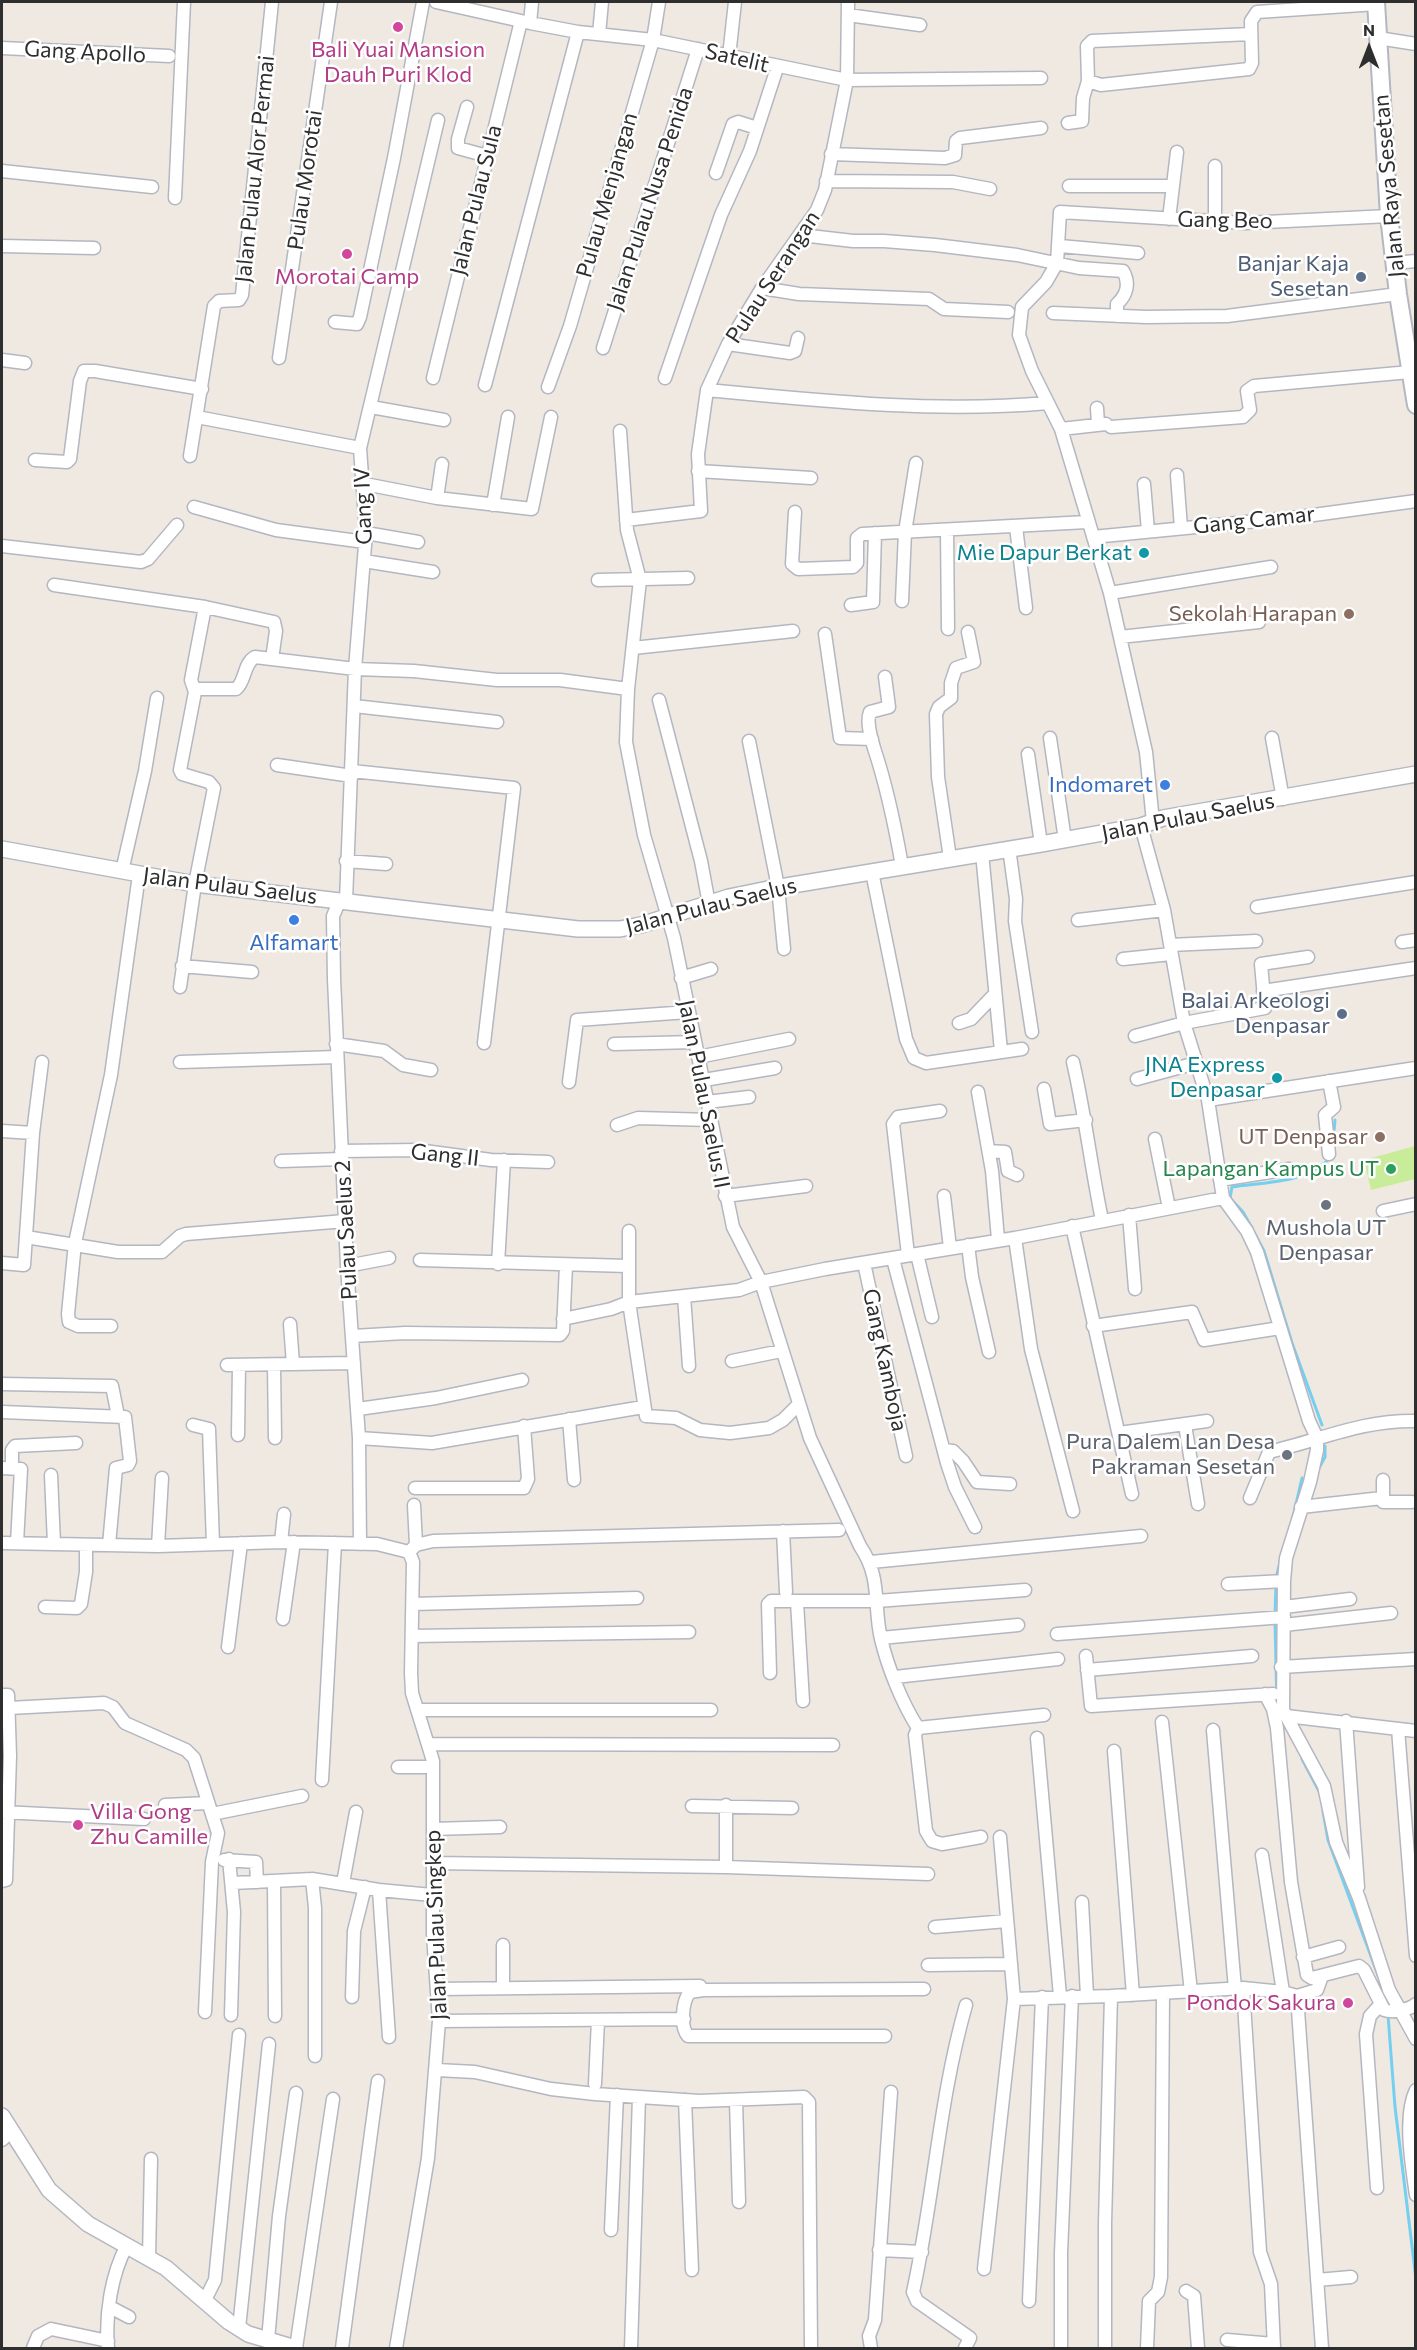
<!DOCTYPE html>
<style>
body{margin:0}
#map{position:relative;width:1417px;height:2350px;overflow:hidden;background:#efe9e1;font-family:Commissioner,sans-serif}
canvas{display:block}
.frame{position:absolute;inset:0;border:3px solid #2e2e2e;pointer-events:none}
.north{position:absolute;left:1339px;top:18px;width:60px;height:60px;-webkit-text-stroke:4px #fff;paint-order:stroke;rotate:0deg;font-size:16px;font-weight:700;line-height:24px;text-align:center;color:#2e2e2e}
.north::after{content:'';display:block;margin:auto;width:21px;height:27px;background:#2e2e2e;clip-path:polygon(50% 0,100% 100%,50% 72%,0 100%)}
</style>
<div id="map">
<canvas width="1417" height="2350"></canvas>
<div class="frame"></div>
<div class="north">N</div>
</div>
<script>
const ctx = document.querySelector('canvas').getContext('2d');
ctx.lineJoin = 'round';
function fillPath(path, color) { ctx.fillStyle = color; ctx.fill(path, 'evenodd'); }
function strokePath(path, color, width, dash) { ctx.strokeStyle = color; ctx.lineWidth = width; ctx.lineCap = dash ? 'butt' : 'round'; ctx.setLineDash(dash || []); ctx.stroke(path); }
function write(font, color, halo, rows, align = 'center') {
  ctx.font = font + ' Commissioner,sans-serif'; ctx.lineWidth = 5; ctx.setLineDash([]); ctx.textBaseline = 'middle'; ctx.strokeStyle = halo; ctx.fillStyle = color; for (const [text, x, y, turn = 0] of rows) {
    ctx.save(); ctx.translate(x, y); ctx.rotate((+turn || 0) * Math.PI / 180); ctx.textAlign = isNaN(turn) ? turn : align; if (halo) ctx.strokeText(text, 0, 0); ctx.fillText(text, 0, 0); ctx.restore();
  }
}
fillPath(new Path2D(`
 M1415,1146V1179L1371,1190L1364,1160Z`), '#c9ec9a');
strokePath(new Path2D(`
 M1333,1142L1335,1120
 M1252,1228L1243,1212L1230,1198L1232,1187C1266,1182 1308,1183 1331,1157
 M1255,1234L1264,1251L1292,1343L1322,1425
 M1319,1468L1325,1457V1446
 M1293,1517L1302,1478
 M1276,1578L1281,1558
 M1275,1614L1276,1585
 M1275,1621L1277,1707
 M1302,1759L1320,1793
 M1323,1811L1328,1840L1382,1986
 M1388,2015L1395,2107L1416,2279`), '#75cff0', 3);
const minor = new Path2D(`
 M436,2L530,23L578,32L653,40L847,80L1041,78
 M848,15L920,25
 M530,23L532,2
 M599,34L602,2
 M1378,38L1416,44
 M2,48L169,56
 M729,56L735,2
 M1088,81L1101,85L1249,69L1252,63L1251,21L1257,12L1377,4
 M467,107L458,139V148L487,156
 M1068,123L1082,121L1083,98L1088,81L1087,46L1092,41L1251,34
 M831,154L945,158L955,155L956,141L960,138L1041,128
 M1215,166V222
 M2,171L152,187
 M716,173L733,124L738,122L757,128
 M826,181L953,182L990,189
 M1069,186H1173
 M175,198L184,2
 M1169,219L1177,152
 M801,235L853,241H884L935,245L1017,255L1079,268L1123,271C1130,283 1127,295 1117,304V316
 M2,246L94,248
 M1060,246L1138,253
 M1394,263L1416,261
 M762,288L799,294L929,299L944,309L1008,312
 M1053,313L1146,317L1227,316L1398,294
 M335,322L357,324L360,317L394,158L423,2
 M728,344L790,353L795,351L798,338
 M603,348L698,49
 M279,358L331,2
 M2,360L25,363
 M433,378L521,21
 M665,378L721,215L750,151L777,68
 M485,385L578,32
 M548,387L570,326L653,40L659,2
 M707,390C821,401 934,413 1048,403
 M371,407L444,420
 M1097,408L1098,424
 M197,417L360,448
 M1111,427L1243,417L1250,410L1247,391L1254,386L1410,372
 M1061,429L1106,424
 M620,431L627,530L640,580L628,689L626,742L644,835L674,938L733,1227L761,1282L810,1438L860,1546C882,1578 873,1605 881,1639C888,1668 902,1703 918,1728
 M190,456L214,306L219,301L239,300L242,295L272,2
 M35,460L67,462L70,459L80,381L84,371H95L202,389
 M698,471L811,478
 M1177,475L1181,528
 M365,484L437,498L532,509L551,417
 M1144,484L1148,531
 M437,498L442,464
 M493,505L508,417
 M194,507L276,530L365,542
 M795,512L792,564L798,569L853,567L857,563V538L862,534L1087,522
 M626,520L701,511L698,454L707,390L728,344L762,288L817,210L825,190L847,80L848,2
 M1016,527L1026,608
 M947,530L948,629
 M366,533L418,542
 M1093,537L1299,517L1416,501
 M2,546L141,562L148,559L177,525
 M364,561L433,572
 M598,580L688,578
 M54,585L205,607L274,622L276,631L272,659
 M1110,593L1271,567
 M902,601L905,532L916,463
 M851,605L873,602L875,533
 M825,634L840,738L872,739
 M1120,637L1259,622
 M633,648L793,631
 M885,677L889,707L870,712C866,721 871,738 874,748C887,787 895,826 902,866
 M195,692L198,689H236C246,681 243,664 255,657L355,669L414,671L497,680H560L628,689
 M659,700L701,861L709,904
 M354,706L497,722
 M1050,738L1065,840
 M1272,738L1283,799
 M749,741L778,887L784,949
 M1028,754L1041,844
 M277,765L352,776
 M352,771L514,788L484,1043
 M1153,822L1146,752L1110,593L1061,429L1032,371L1019,335L1022,307L1046,282L1057,263L1060,212L1245,223L1389,216
 M1141,826L1164,910L1184,1023L1208,1100L1223,1198L1247,1231L1257,1252L1309,1421L1317,1438V1450L1310,1482L1286,1558L1284,1581L1283,1710L1324,1786L1336,1842L1359,1898L1389,1990L1416,2039
 M1009,848L1016,899L1015,921L1032,1032
 M982,853L1001,1051
 M950,858L938,777L936,714L939,707L951,698V683L956,668L974,662L968,632
 M346,861L386,864
 M122,871L145,771L157,698
 M872,872L906,1039L914,1058L926,1063L1022,1049
 M340,900L333,916L334,979L347,1266L359,1438L360,1544
 M346,901L355,669L366,533L360,448L438,120
 M1257,907L1416,882
 M1078,920L1164,910
 M1402,942L1416,940
 M1170,945L1256,941
 M1123,959L1171,954
 M182,966L252,972
 M681,978L711,969
 M180,987L195,884L214,788L209,782L182,774L180,770L195,692L191,680L205,607
 M1263,991L1416,968
 M959,1023L971,1019L995,994
 M1135,1036L1184,1023L1265,1008L1261,964L1308,957
 M336,1044L384,1051L403,1065L431,1070
 M614,1044L695,1042
 M698,1057L789,1039
 M180,1062L337,1057
 M1073,1062C1085,1114 1091,1167 1102,1220
 M1137,1079L1196,1063
 M704,1080L775,1068
 M569,1082L577,1020L688,1012
 M1044,1089L1050,1124L1086,1120
 M978,1092L992,1171L998,1239
 M1208,1100L1416,1068
 M707,1102L749,1097
 M617,1125L638,1118L711,1120
 M2,1131L33,1133
 M1155,1139L1169,1208
 M341,1151L417,1150L491,1160L548,1162
 M989,1151L1005,1152L1008,1171L1017,1175
 M1329,1154L1325,1115L1334,1107L1329,1081
 M281,1161L341,1159
 M1220,1180L1289,1169
 M725,1196L806,1186
 M944,1196L950,1248
 M1383,1211L1416,1204
 M1129,1215L1135,1289
 M1072,1226L1132,1494
 M629,1231V1302L646,1416L676,1418L700,1430L730,1433L769,1428L783,1420L798,1405
 M26,1237L118,1252H162L180,1236L186,1234L345,1221
 M1015,1238L1031,1349L1073,1511
 M968,1245L972,1277L989,1352
 M917,1254L932,1317
 M908,1255L893,1124L898,1117L940,1111
 M893,1259L947,1463L955,1487L975,1527
 M420,1260L628,1266
 M2,1263L24,1265L33,1133L42,1062
 M864,1263L906,1456
 M498,1264L504,1160
 M347,1266L389,1258
 M684,1296L689,1366
 M563,1319L611,1309L629,1302L739,1290L761,1282L825,1269L1015,1238L1223,1198
 M290,1324L293,1364
 M111,1326H78L69,1322L68,1314L75,1243L111,1075L139,875
 M1093,1326L1192,1312L1204,1340L1280,1328
 M353,1336L405,1333L560,1335L563,1331L566,1265
 M732,1361L781,1351
 M227,1365L354,1363
 M274,1365L275,1438
 M2,1384L112,1386L118,1416
 M358,1409L436,1398L522,1380
 M2,1412L125,1417L130,1461L128,1465L116,1468L109,1545
 M569,1419L574,1480
 M193,1425L209,1429L213,1544
 M1185,1425L1198,1504
 M1119,1433L1207,1421
 M238,1435L239,1365
 M359,1438L432,1443L643,1407
 M944,1450L953,1451L963,1461L977,1482L1010,1484
 M2,1468L21,1469L17,1543
 M12,1468V1450L15,1446L76,1443
 M51,1475L54,1544
 M1383,1480V1502H1412
 M415,1488H524L528,1479L524,1426
 M1250,1498L1269,1452C1321,1440 1361,1420 1416,1421
 M414,1505L416,1545
 M1301,1507L1382,1498
 M783,1531L786,1592
 M281,1542L284,1514
 M2,1543L158,1546L281,1542L377,1544L409,1552L413,1562L411,1673L412,1693L433,1761V1934L439,2021L428,2158L396,2348
 M158,1546L162,1478
 M409,1552L416,1545L433,1541L839,1530
 M871,1562L1141,1536
 M1228,1584L1284,1581
 M797,1602L803,1701
 M413,1604L637,1598
 M45,1607L77,1608L81,1604L86,1572V1545
 M1284,1607L1350,1599
 M283,1619L294,1542
 M1284,1625L1391,1613
 M1057,1634L1284,1617
 M412,1636L689,1632
 M881,1638L1018,1625
 M228,1647L241,1543
 M1086,1656L1091,1706L1273,1694
 M1281,1667L1416,1659
 M1087,1670L1252,1656
 M770,1673L768,1604L771,1601H877L1025,1590
 M895,1677L1058,1659
 M1265,1694L1273,1709L1277,1728L1291,1882L1307,1975L1312,1978L1359,1966L1364,1970L1384,2010C1392,2013 1409,2010 1416,2004
 M2,1695H8L10,1756L6,1880L2,1881
 M9,1708L104,1703L113,1707L125,1723L186,1750L194,1758L218,1833L212,1862L205,2012
 M417,1710H711
 M1286,1716L1416,1731
 M1346,1721L1358,1887
 M1162,1722L1191,1992
 M918,1728L915,1735L926,1831L932,1841L942,1844L981,1837
 M918,1728L1044,1715
 M1398,1729L1416,1956
 M1213,1730L1235,1989
 M1037,1738L1060,1996
 M429,1744L833,1745
 M1114,1751L1133,1995
 M398,1767H433
 M322,1780L335,1543
 M165,1805L208,1803
 M726,1805V1867
 M692,1806L792,1808
 M2,1812L144,1819
 M212,1814L302,1796
 M433,1829L500,1827
 M1262,1855L1283,1992
 M229,1859L234,1912L231,2015
 M224,1860L256,1862L257,1882
 M432,1863L726,1867L928,1874
 M312,1879L315,1908V2056
 M274,1882L275,2016
 M233,1883L312,1879L379,1890L432,1895
 M343,1883L356,1812
 M379,1890L389,2037
 M1082,1902L1087,1996
 M935,1927L1007,1921
 M503,1945V1988
 M1303,1957L1339,1947
 M928,1965L1010,1964
 M1243,1988L1260,2252L1271,2284L1274,2348
 M438,1989L700,1986
 M1297,1996L1322,2348
 M352,1997L354,1931L365,1887
 M1014,1999L1111,1996L1243,1988L1283,1992L1297,1996L1317,1990L1322,1976
 M439,2021L684,2019
 M885,2036H688C680,2027 682,2001 690,1992L703,1990L924,1989
 M437,2070L475,2072L551,2089L595,2094L699,2101L804,2097L809,2102L811,2348
 M595,2084L598,2020
 M1416,2090C1403,2116 1412,2167 1416,2195
 M685,2100L692,2270
 M736,2101L739,2202
 M2,2140L10,2132
 M1377,2188L1366,2034L1370,2016L1380,2005
 M611,2230L617,2095
 M879,2250L922,2252
 M149,2258L151,2159
 M984,2269L1014,1999L1000,1837
 M1317,2280L1351,2277
 M1186,2291L1194,2296L1198,2348
 M205,2300L215,2280L239,2035
 M1029,2301L1042,1997
 M110,2307L129,2317
 M239,2328L269,2044
 M268,2340L279,2216L296,2093
 M1227,2340L1274,2344
 M33,2348L38,2336L51,2329L108,2341
 M108,2348C105,2315 111,2275 127,2245
 M296,2348L333,2099
 M342,2348L378,2081
 M631,2348L639,2097
 M871,2348L869,2336L875,2320L891,2092
 M965,2348L970,2338L917,2301L913,2292C934,2197 939,2099 966,2005
 M1061,2348V2253L1072,1996
 M1105,2348V2223L1111,1996
 M1147,2348L1149,2301L1158,2292L1161,2277L1163,1994`);
const tertiary = new Path2D(`
 M2,849L195,884L578,929H620L641,925L729,897L768,889L1041,844L1141,826L1163,818L1416,774
 M2,2116L49,2190L88,2224L166,2268L229,2322L248,2334L295,2348`);
const secondary = new Path2D(`
 M1376,2L1389,216L1398,294L1416,405`);
strokePath(minor, '#b4b7c1', 15);
strokePath(tertiary, '#b4b7c1', 18);
strokePath(secondary, '#b4b7c1', 20);
strokePath(minor, '#fff', 12);
strokePath(tertiary, '#fff', 15);
strokePath(secondary, '#fff', 16);
for (const [x, y, r, color] of [
 [398,27,6,"#d1479c"],
 [347,254,6,"#d1479c"],
 [1361,277,6,"#5c6f8a"],
 [1144,553,6,"#0f9aa8"],
 [1349,614,6,"#8d6e63"],
 [1165,785,6,"#3f7fe0"],
 [294,920,6,"#3f7fe0"],
 [1342,1014,6,"#5c6f8a"],
 [1277,1078,6,"#0f9aa8"],
 [1380,1137,6,"#8d6e63"],
 [1391,1169,6,"#2e9e5b"],
 [1326,1205,6,"#6b7280"],
 [1287,1455,6,"#6b7280"],
 [78,1825,6,"#d1479c"],
 [1348,2003,6,"#d1479c"]
]) { const dot = new Path2D(); dot.arc(x, y, r, 0, 2 * Math.PI); ctx.fillStyle = color; ctx.fill(dot); strokePath(dot, '#fff', 2); }
write('22px', '#b23c85', '#fff', [
 ["Bali Yuai Mansion",398,50],
 ["Dauh Puri Klod",398,75],
 ["Morotai Camp",347,277],
 ["Villa Gong",90,1812,"left"],
 ["Zhu Camille",90,1837,"left"],
 ["Pondok Sakura",1336,2003,"right"]
]);
write('22px', '#2e2e2e', '#fff', [
 ["Gang Apollo",85,52,3],
 ["Satelit",737,58,13],
 ["Jalan Pulau Alor Permai",255,169,-84],
 ["Pulau Morotai",305,180,-82],
 ["Jalan Raya Sesetan",1389,186,-95],
 ["Pulau Menjangan",607,195,-74],
 ["Jalan Pulau Nusa Penida",650,199,-72],
 ["Jalan Pulau Sula",476,200,-76],
 ["Gang Beo",1225,220,1],
 ["Pulau Serangan",773,277,-57],
 ["Gang IV",363,506,-92],
 ["Gang Camar",1254,520,-6],
 ["Jalan Pulau Saelus",1188,817,-11],
 ["Jalan Pulau Saelus",230,886,7],
 ["Jalan Pulau Saelus",711,906,-14],
 ["Jalan Pulau Saelus II",704,1094,79],
 ["Gang II",445,1155,6],
 ["Pulau Saelus 2",346,1230,-93],
 ["Gang Kamboja",885,1360,78],
 ["Jalan Pulau Singkep",436,1925,-92]
]);
write('22px', '#4e5e75', '#fff', [
 ["Banjar Kaja",1349,264],
 ["Sesetan",1349,289],
 ["Balai Arkeologi",1330,1001],
 ["Denpasar",1330,1026]
], 'right');
write('22px', '#0d838f', '#fff', [
 ["Mie Dapur Berkat",1132,553],
 ["JNA Express",1265,1065],
 ["Denpasar",1265,1090]
], 'right');
write('22px', '#785e54', '#fff', [
 ["Sekolah Harapan",1337,614],
 ["UT Denpasar",1368,1137]
], 'right');
write('22px', '#366cbe', '#fff', [
 ["Indomaret",1153,785],
 ["Alfamart",294,943,"center"]
], 'right');
write('22px', '#27864d', '#fff', [
 ["Lapangan Kampus UT",1379,1169]
], 'right');
write('22px', '#5b616d', '#fff', [
 ["Mushola UT",1326,1228],
 ["Denpasar",1326,1253],
 ["Pura Dalem Lan Desa",1275,1442,"right"],
 ["Pakraman Sesetan",1275,1467,"right"]
]);
</script>
